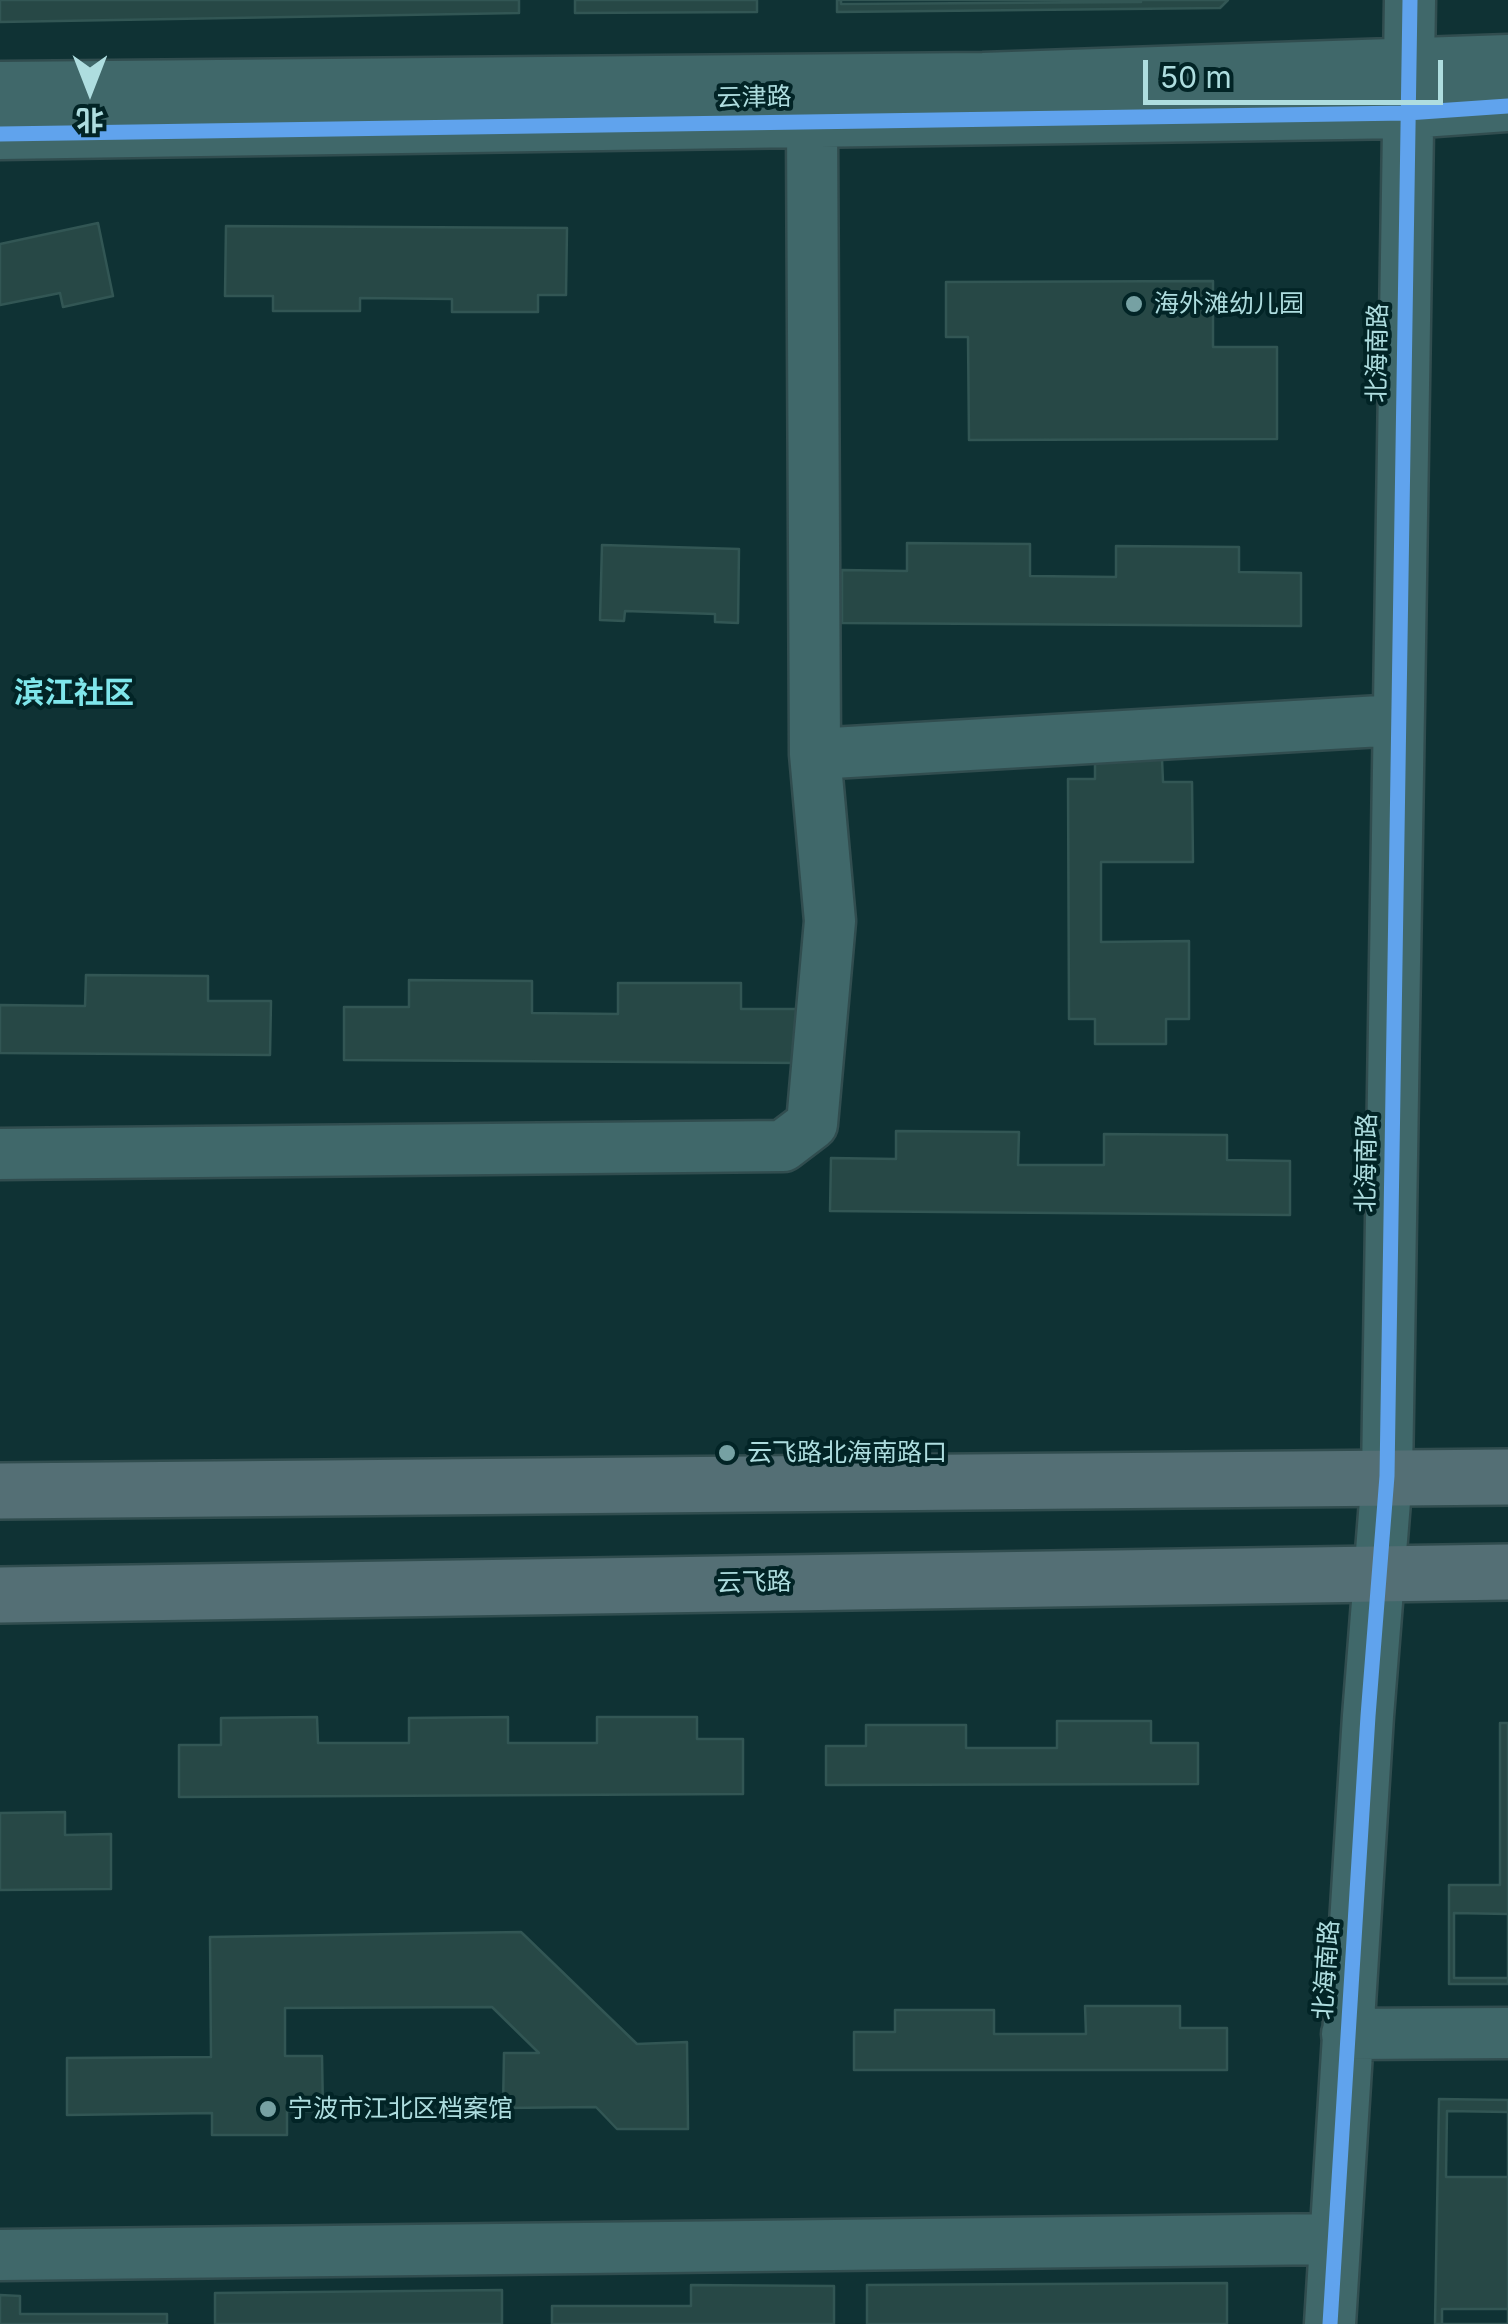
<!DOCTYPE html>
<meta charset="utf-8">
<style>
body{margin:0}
#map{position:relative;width:1508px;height:2324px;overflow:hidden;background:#0f3234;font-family:Inter,"Noto Sans SC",sans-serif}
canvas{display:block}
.north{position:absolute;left:40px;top:40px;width:100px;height:100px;-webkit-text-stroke:8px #022426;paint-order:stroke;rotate:180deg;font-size:28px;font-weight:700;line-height:40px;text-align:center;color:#aedddf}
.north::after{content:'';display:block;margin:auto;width:35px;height:45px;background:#aedddf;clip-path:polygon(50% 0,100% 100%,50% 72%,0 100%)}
.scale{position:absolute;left:1143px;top:60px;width:300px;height:45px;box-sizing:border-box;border:5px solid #aedddf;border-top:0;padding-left:12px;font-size:30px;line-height:35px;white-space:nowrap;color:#aedddf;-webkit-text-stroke:8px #022426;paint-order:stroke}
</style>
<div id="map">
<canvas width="1508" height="2324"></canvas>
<div class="north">北</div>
<div class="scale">50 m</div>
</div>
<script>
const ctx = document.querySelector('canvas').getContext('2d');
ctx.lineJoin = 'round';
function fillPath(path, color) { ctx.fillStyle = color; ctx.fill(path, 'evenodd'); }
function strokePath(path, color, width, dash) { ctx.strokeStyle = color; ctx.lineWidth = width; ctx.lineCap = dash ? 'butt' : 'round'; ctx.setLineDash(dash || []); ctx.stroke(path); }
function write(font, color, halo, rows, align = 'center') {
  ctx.font = font + ' Inter,"Noto Sans SC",sans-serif'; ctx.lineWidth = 8; ctx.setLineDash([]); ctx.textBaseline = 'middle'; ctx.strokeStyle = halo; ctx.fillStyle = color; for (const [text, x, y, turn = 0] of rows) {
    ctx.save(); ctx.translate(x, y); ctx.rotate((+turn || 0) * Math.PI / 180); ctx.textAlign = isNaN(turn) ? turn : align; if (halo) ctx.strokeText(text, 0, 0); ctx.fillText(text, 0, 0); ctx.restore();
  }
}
const building = new Path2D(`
 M0,0H519V13L0,22Z
 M575,0H757V12L575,13Z
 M837,0H1228L1220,8L837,12Z
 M841,0H1141V2L841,4Z
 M98,223L113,296L63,307L60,293L0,305V244Z
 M226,226L567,228L566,295H538V312H452V299L360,298V311H273V296H225Z
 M1213,281V347H1277V439L969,440L968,337H946V282Z
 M907,543L1030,544V576L1116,577V546L1239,547V572L1301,573V626L842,623V570L907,571Z
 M602,545L739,549L738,623L715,622V614L625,611L624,621L600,620Z
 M1095,759H1162L1163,782H1192L1193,862H1101V942L1189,941V1019H1166V1044H1095V1019H1069L1068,779H1095Z
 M86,975L208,976V1001H271L270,1055L0,1053V1005L85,1006Z
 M409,980L532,981V1013L618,1014V983H741V1009H804L803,1063L344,1060V1007H409Z
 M896,1131L1019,1132L1018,1165H1104V1134L1227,1135V1160L1290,1161V1215L830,1211L831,1158L896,1159Z
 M317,1717L318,1743H409V1718L508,1717V1743H597V1717H697V1739H743V1794L179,1797V1745H221V1718Z
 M1057,1721H1151V1743H1198V1784L826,1785V1746H866V1725H966V1748H1057Z
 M1500,1723H1508V1984H1449V1885H1500Z
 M65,1812V1835L111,1834V1889L0,1890V1813Z
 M1454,1913L1508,1914V1978H1454Z
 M521,1932L637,2044L687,2042L688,2129H617L596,2107L503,2108L504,2053H539L492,2007L285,2008V2056H322L323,2111H287V2135H212V2113L67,2115V2058L211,2057L210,1937Z
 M1085,2006H1180V2028H1227V2070H854V2032H895V2010H994V2034H1086Z
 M1439,2099L1508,2100V2324H1435Z
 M1447,2111L1508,2112V2177H1446Z
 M1227,2283V2324H867V2285Z
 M691,2285L834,2286V2324H552V2306H691Z
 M502,2290V2324H215V2293Z
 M0,2295L20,2296V2314H167V2324H0Z
 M1442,2309H1508V2324H1442Z`);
fillPath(building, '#274846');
strokePath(building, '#325654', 2.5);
const minor = new Path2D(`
 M0,87L983,78L1508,60
 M0,134L1407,113L1508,106
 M815,754L1398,720
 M0,1154L783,1146L812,1124L830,921L815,754L812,122
 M1347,2034L1508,2033
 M0,2255L1334,2239
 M1330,2324L1368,1716L1387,1476L1410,0`);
const major = new Path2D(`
 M0,1491L1508,1477
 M0,1595L1508,1572`);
strokePath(minor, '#314d4f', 55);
strokePath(major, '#314d4f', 60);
strokePath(minor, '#40686a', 50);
strokePath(major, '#546f75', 55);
strokePath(new Path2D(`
 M0,134L1407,113L1508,106
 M1330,2324L1368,1716L1387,1476L1410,0`), '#60a3ed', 15);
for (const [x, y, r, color] of [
 [1134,304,10,"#76a1a3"],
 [727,1453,10,"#76a1a3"],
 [268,2109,10,"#76a1a3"]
]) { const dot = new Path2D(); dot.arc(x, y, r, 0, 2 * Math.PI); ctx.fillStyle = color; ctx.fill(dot); strokePath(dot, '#022426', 4); }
write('25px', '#aedddf', '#022426', [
 ["云津路",754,98,-1],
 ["北海南路",1378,353,-89],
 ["北海南路",1367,1163,-89],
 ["云飞路",754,1583,-1],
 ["北海南路",1327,1970,-86]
]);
write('25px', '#aedddf', '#022426', [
 ["海外滩幼儿园",1154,304],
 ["云飞路北海南路口",747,1453],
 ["宁波市江北区档案馆",288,2109]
], 'left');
write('bold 30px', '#7fe6eb', '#022426', [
 ["滨江社区",74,694]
]);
</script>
